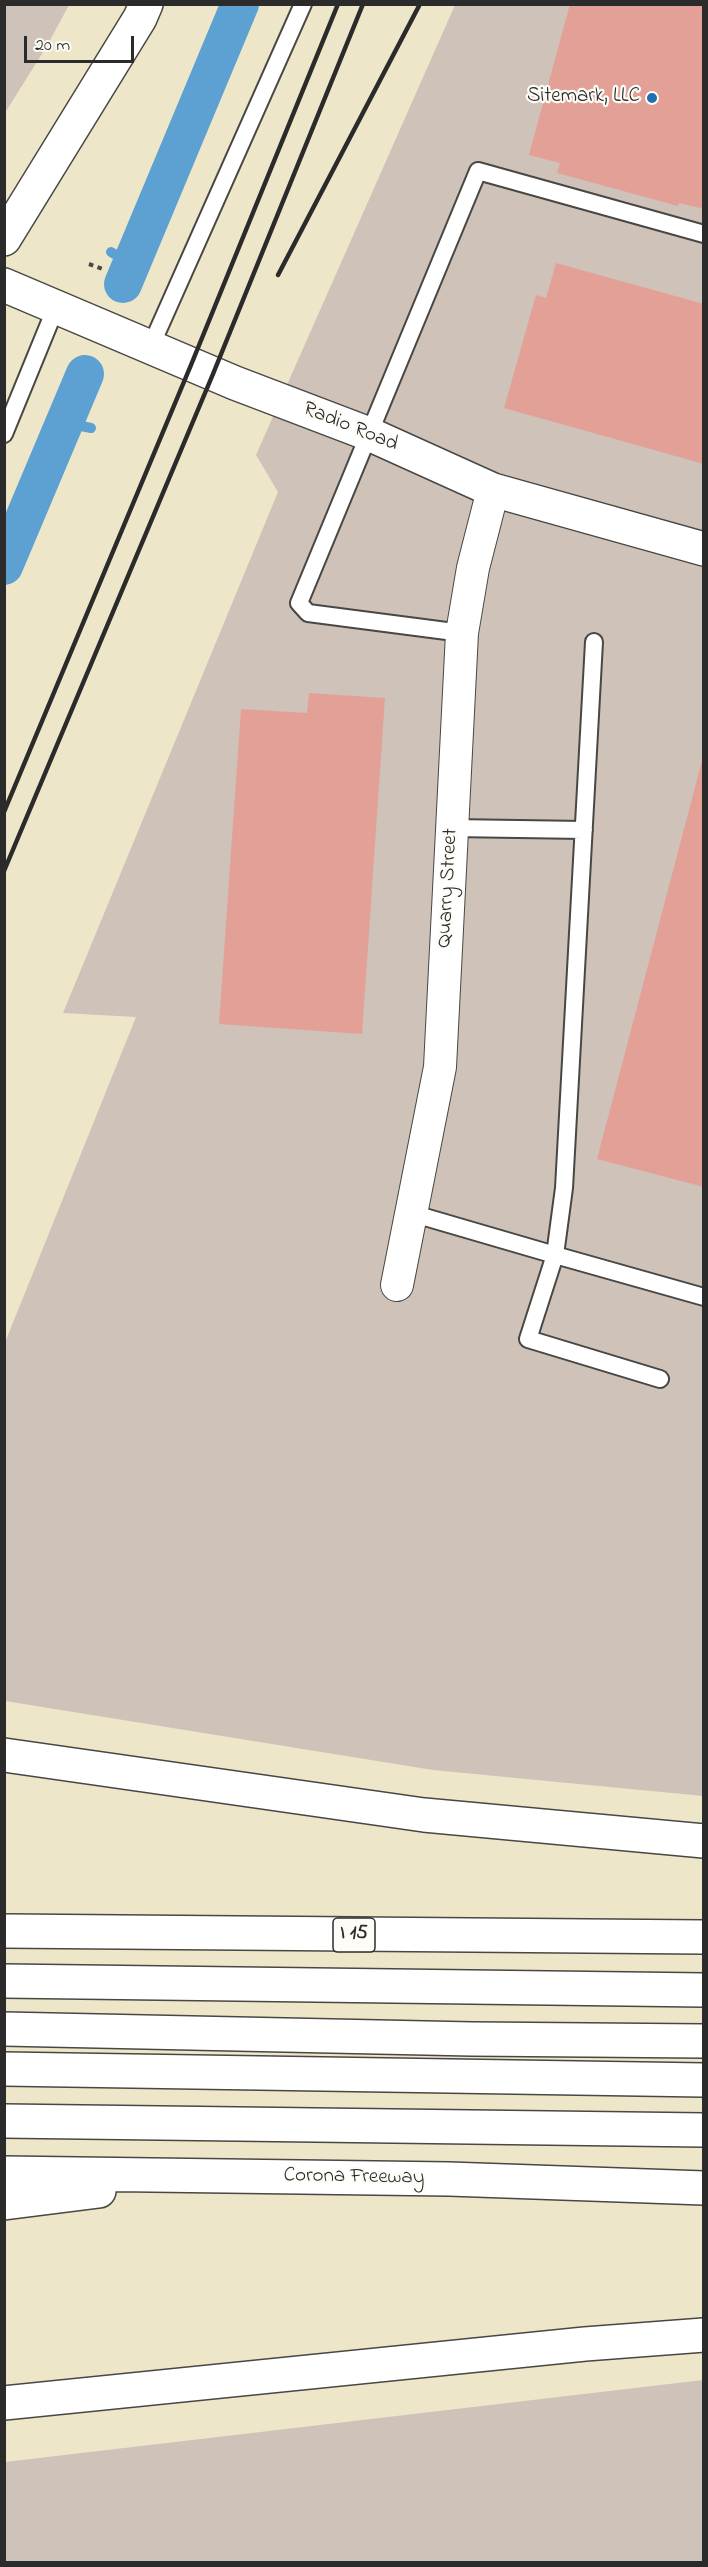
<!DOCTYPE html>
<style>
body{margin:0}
#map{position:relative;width:708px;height:2567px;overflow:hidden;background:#eee6c9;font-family:"Indie Flower",sans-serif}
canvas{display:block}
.frame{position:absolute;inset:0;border:6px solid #2b2b2b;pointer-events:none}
.scale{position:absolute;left:24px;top:36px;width:110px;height:27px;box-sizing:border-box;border:3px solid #2b2b2b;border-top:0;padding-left:8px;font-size:18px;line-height:21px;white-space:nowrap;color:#2b2b2b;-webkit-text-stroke:4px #fdfcf7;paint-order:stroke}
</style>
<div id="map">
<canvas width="708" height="2567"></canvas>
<div class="frame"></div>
<div class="scale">20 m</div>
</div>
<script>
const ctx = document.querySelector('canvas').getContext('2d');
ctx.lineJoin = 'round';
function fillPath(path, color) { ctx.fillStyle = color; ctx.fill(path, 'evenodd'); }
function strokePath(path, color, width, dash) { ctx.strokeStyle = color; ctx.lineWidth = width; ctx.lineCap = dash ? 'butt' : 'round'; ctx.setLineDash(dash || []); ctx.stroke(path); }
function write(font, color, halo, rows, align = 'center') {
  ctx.font = font + ' "Indie Flower",sans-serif'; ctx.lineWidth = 4.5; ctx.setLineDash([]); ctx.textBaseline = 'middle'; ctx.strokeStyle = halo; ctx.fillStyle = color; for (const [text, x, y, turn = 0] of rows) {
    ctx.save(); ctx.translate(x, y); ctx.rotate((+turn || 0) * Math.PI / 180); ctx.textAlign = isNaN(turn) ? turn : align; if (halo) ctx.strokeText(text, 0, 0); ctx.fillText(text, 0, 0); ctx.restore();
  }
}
fillPath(new Path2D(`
 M5,4L69,5L48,44L5,113Z
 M455,5H703V1796L433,1770L5,1701L4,1345L136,1017L63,1013L278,492L256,455Z
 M703,2380V2562H5V2462Z`), '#cec2b9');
strokePath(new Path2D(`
 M111,252L131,264
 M76,425L91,428`), '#5ca1d1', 10);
strokePath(new Path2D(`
 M123,284L240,4
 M4,566L85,374`), '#5ca1d1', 38);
fillPath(new Path2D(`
 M570,4H704V209L679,203L678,206L557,173L560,163L529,155Z
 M556,263L704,304V464L504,408L536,295L546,298Z
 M309,693L385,698L362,1034L219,1024L241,709L307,713Z
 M703,757H704V1187L597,1159Z`), '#e3a097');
const service = new Path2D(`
 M150,348L303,4
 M4,434L56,307
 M462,633L308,613L299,603L478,171L704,234
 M452,828L584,830
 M411,1213L555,1255L564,1188L594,642
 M660,1379L528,1339L555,1255L704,1297`);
const minor = new Path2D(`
 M397,1285L440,1067L462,633L473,568L493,490`);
const tertiary = new Path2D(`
 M4,239L140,18L146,4
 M4,285L235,383L369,434L493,490L704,549`);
const motorway = new Path2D(`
 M4,1755L424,1815L704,1841
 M4,1931L704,1937
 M4,1981L704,1990
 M4,2029L472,2039L704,2041
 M4,2069L704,2080
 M4,2121L704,2130
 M4,2173L449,2179L704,2188
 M4,2203L99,2191
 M4,2403L585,2344L704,2335`);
strokePath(service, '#484743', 20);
strokePath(minor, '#484743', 34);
strokePath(tertiary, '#484743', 36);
strokePath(motorway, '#484743', 36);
strokePath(new Path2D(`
 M89,264L103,269`), '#484743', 4, [4.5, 4.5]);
strokePath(service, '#fff', 16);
strokePath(minor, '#fff', 32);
strokePath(tertiary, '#fff', 33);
strokePath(motorway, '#fff', 33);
strokePath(new Path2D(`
 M278,275L420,4
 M4,812L191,365L338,4
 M4,871L213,374L363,4`), '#2b2b2b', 4.5);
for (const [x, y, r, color] of [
 [652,98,6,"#1f6fb2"]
]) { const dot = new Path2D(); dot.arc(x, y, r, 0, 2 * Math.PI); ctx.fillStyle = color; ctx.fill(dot); strokePath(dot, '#fdfcf7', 2); }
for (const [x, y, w] of [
 [354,1935,42]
]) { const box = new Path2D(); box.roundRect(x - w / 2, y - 17, w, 34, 4.5); ctx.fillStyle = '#fdfcf7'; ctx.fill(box); strokePath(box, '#2b2b2b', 1.5); }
write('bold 20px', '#2b2b2b', null, [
 ["I 15",354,1935]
]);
write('21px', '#2b2b2b', '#fdfcf7', [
 ["Sitemark, LLC",640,98]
], 'right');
write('21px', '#2b2b2b', '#fdfcf7', [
 ["Radio Road",350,428,22],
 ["Quarry Street",449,888,-87],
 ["Corona Freeway",354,2178,1]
]);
</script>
